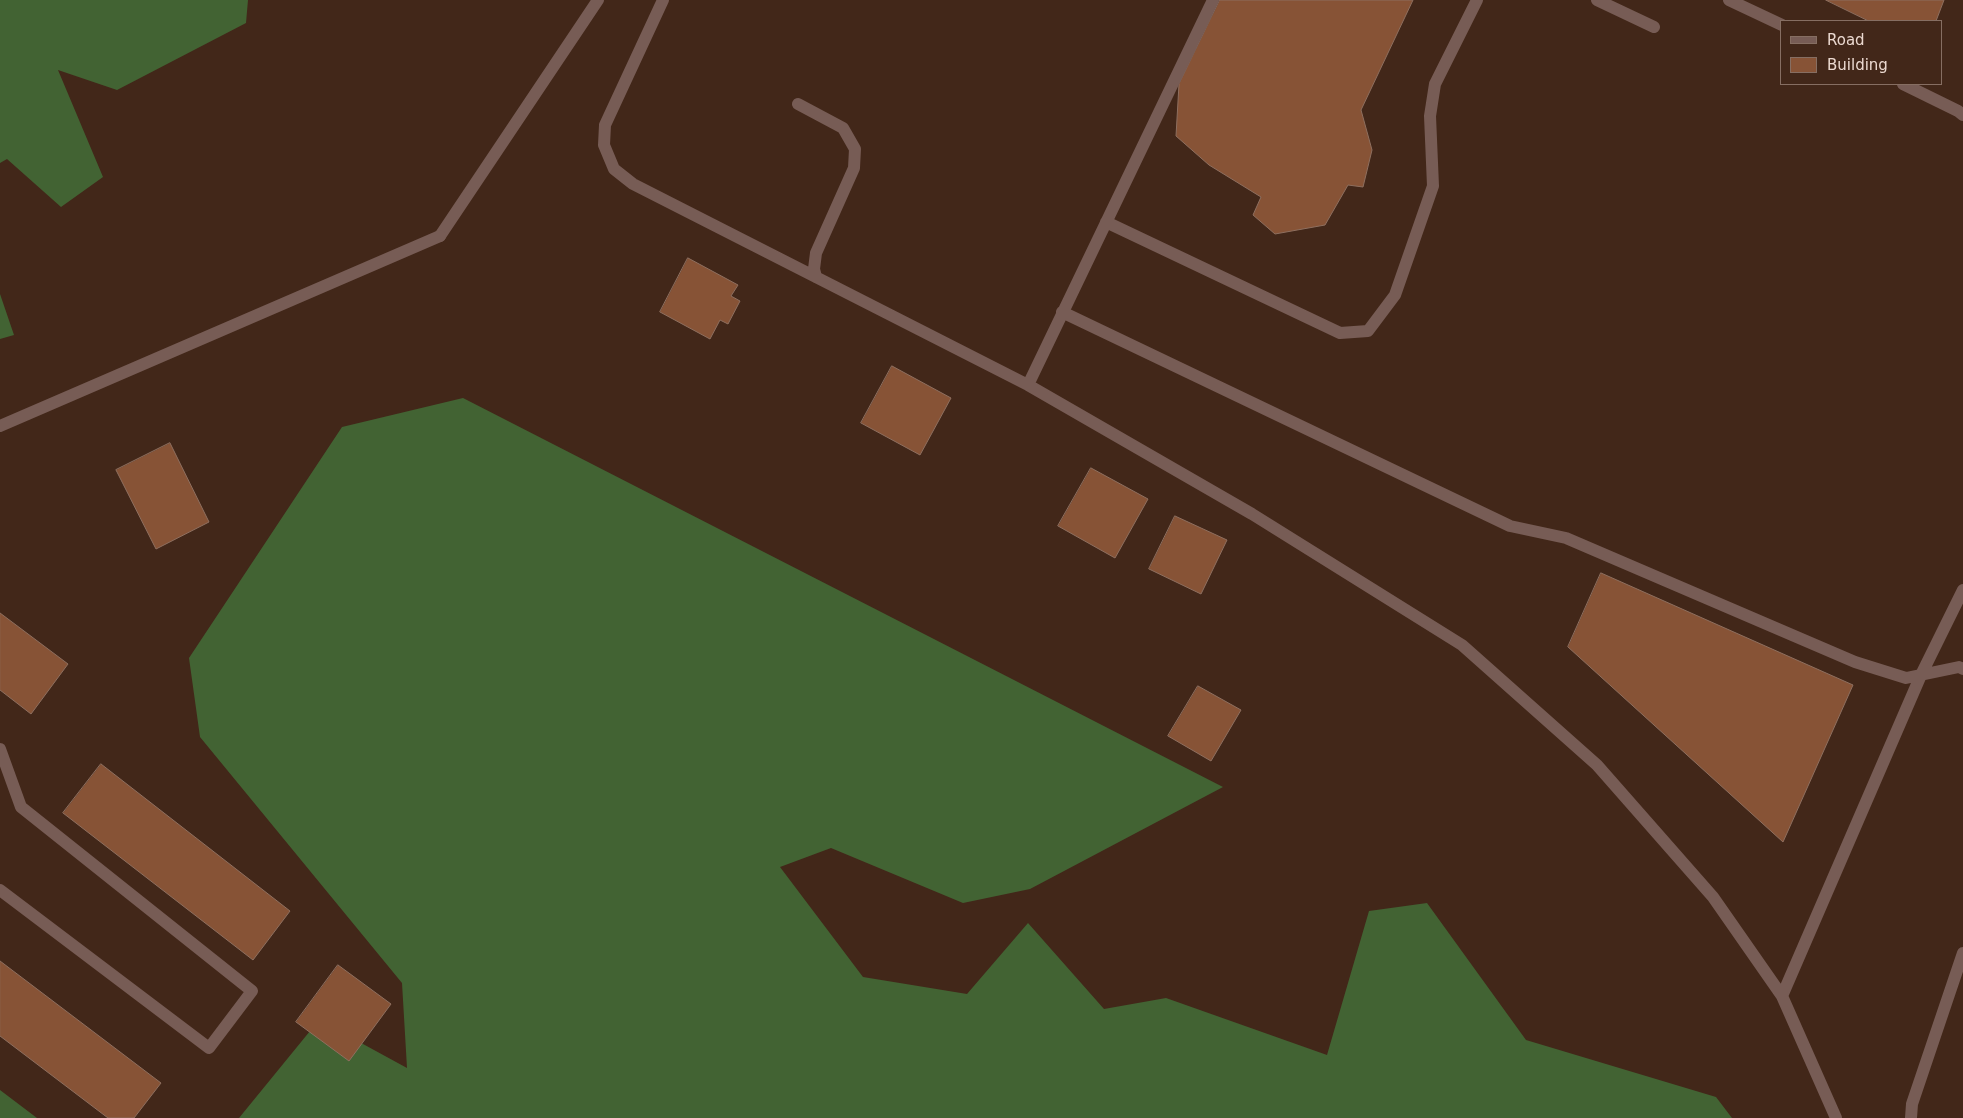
<!DOCTYPE html>
<style>
body{margin:0}
#map{position:relative;width:1963px;height:1118px;overflow:hidden;background:#422719;font-family:"DejaVu Sans",sans-serif}
canvas{display:block}
.legend{position:absolute;left:1780px;top:20px;width:162px;height:65px;box-sizing:border-box;background:#422719;border:1px solid #866e62;margin:0;padding:6px 9px;list-style:none;font-size:15px;color:#ebd9d0}
.legend li{display:flex;align-items:center;gap:10px;height:25px}
.legend b{width:25px;border:1px solid #866e62}
</style>
<div id="map">
<canvas width="1963" height="1118"></canvas>
<ul class="legend">
<li><b style="height:6px;background:#775c55"></b>Road</li>
<li><b style="height:14px;background:#875336"></b>Building</li>
</ul>
</div>
<script>
const ctx = document.querySelector('canvas').getContext('2d');
ctx.lineJoin = 'round';
function fillPath(path, color) { ctx.fillStyle = color; ctx.fill(path, 'evenodd'); }
function strokePath(path, color, width, dash) { ctx.strokeStyle = color; ctx.lineWidth = width; ctx.lineCap = dash ? 'butt' : 'round'; ctx.setLineDash(dash || []); ctx.stroke(path); }
fillPath(new Path2D(`
 M0,0H248L246,23L117,90L58,70L103,177L61,207L7,159L0,163Z
 M0,294L14,335L0,339Z
 M463,398L1223,787L1030,889L963,903L831,848L780,867L863,977L967,994L1028,923L1104,1009L1166,998L1327,1055L1369,911L1427,903L1526,1040L1716,1097L1732,1118H239L319,1020L407,1068L402,983L200,737L189,658L342,427Z
 M0,1090L37,1118H0Z`), '#426333');
const building = new Path2D(`
 M1220,0H1413L1361,110L1372,150L1363,187L1348,185L1325,225L1275,234L1253,215L1261,197L1209,165L1176,136L1179,84Z
 M1826,0H1944L1936,21H1869Z
 M688,258L738,285L731,296L740,301L728,324L720,320L710,339L660,312Z
 M892,366L951,398L920,455L861,423Z
 M170,443L209,522L156,549L116,470Z
 M1091,468L1148,499L1115,558L1058,526Z
 M1175,516L1227,540L1201,594L1149,569Z
 M1601,573L1853,685L1783,842L1568,647Z
 M0,613L68,664L31,714L0,690Z
 M1198,686L1241,710L1211,761L1168,736Z
 M101,764L290,911L253,960L63,813Z
 M0,961L161,1083L134,1118H108L0,1036Z
 M338,965L391,1004L349,1061L296,1022Z`);
fillPath(building, '#875336');
strokePath(building, '#8e6f5f', 1);
strokePath(new Path2D(`
 M663,0L605,125L604,145L614,169L633,184L1028,385L1252,514L1462,645L1597,765L1713,897L1782,996L1836,1118
 M1597,0L1654,27
 M1729,0L1782,25
 M1903,84L1958,111L1963,115
 M798,104L843,128L855,149L854,168L816,253L814,269L816,277
 M1106,222L1340,333L1368,331L1395,295L1433,186L1430,116L1435,84L1477,0
 M440,236L598,0
 M1062,312L1510,526L1566,538L1855,662L1906,678L1959,667L1963,669
 M1028,385L1213,0
 M0,749L21,807L252,991L209,1048L0,890
 M1782,996L1921,675L1963,590
 M1911,1118L1912,1104L1963,953`), '#775c55', 12);
strokePath(new Path2D(`
 M0,426L440,236`), '#775c55', 12);
</script>
